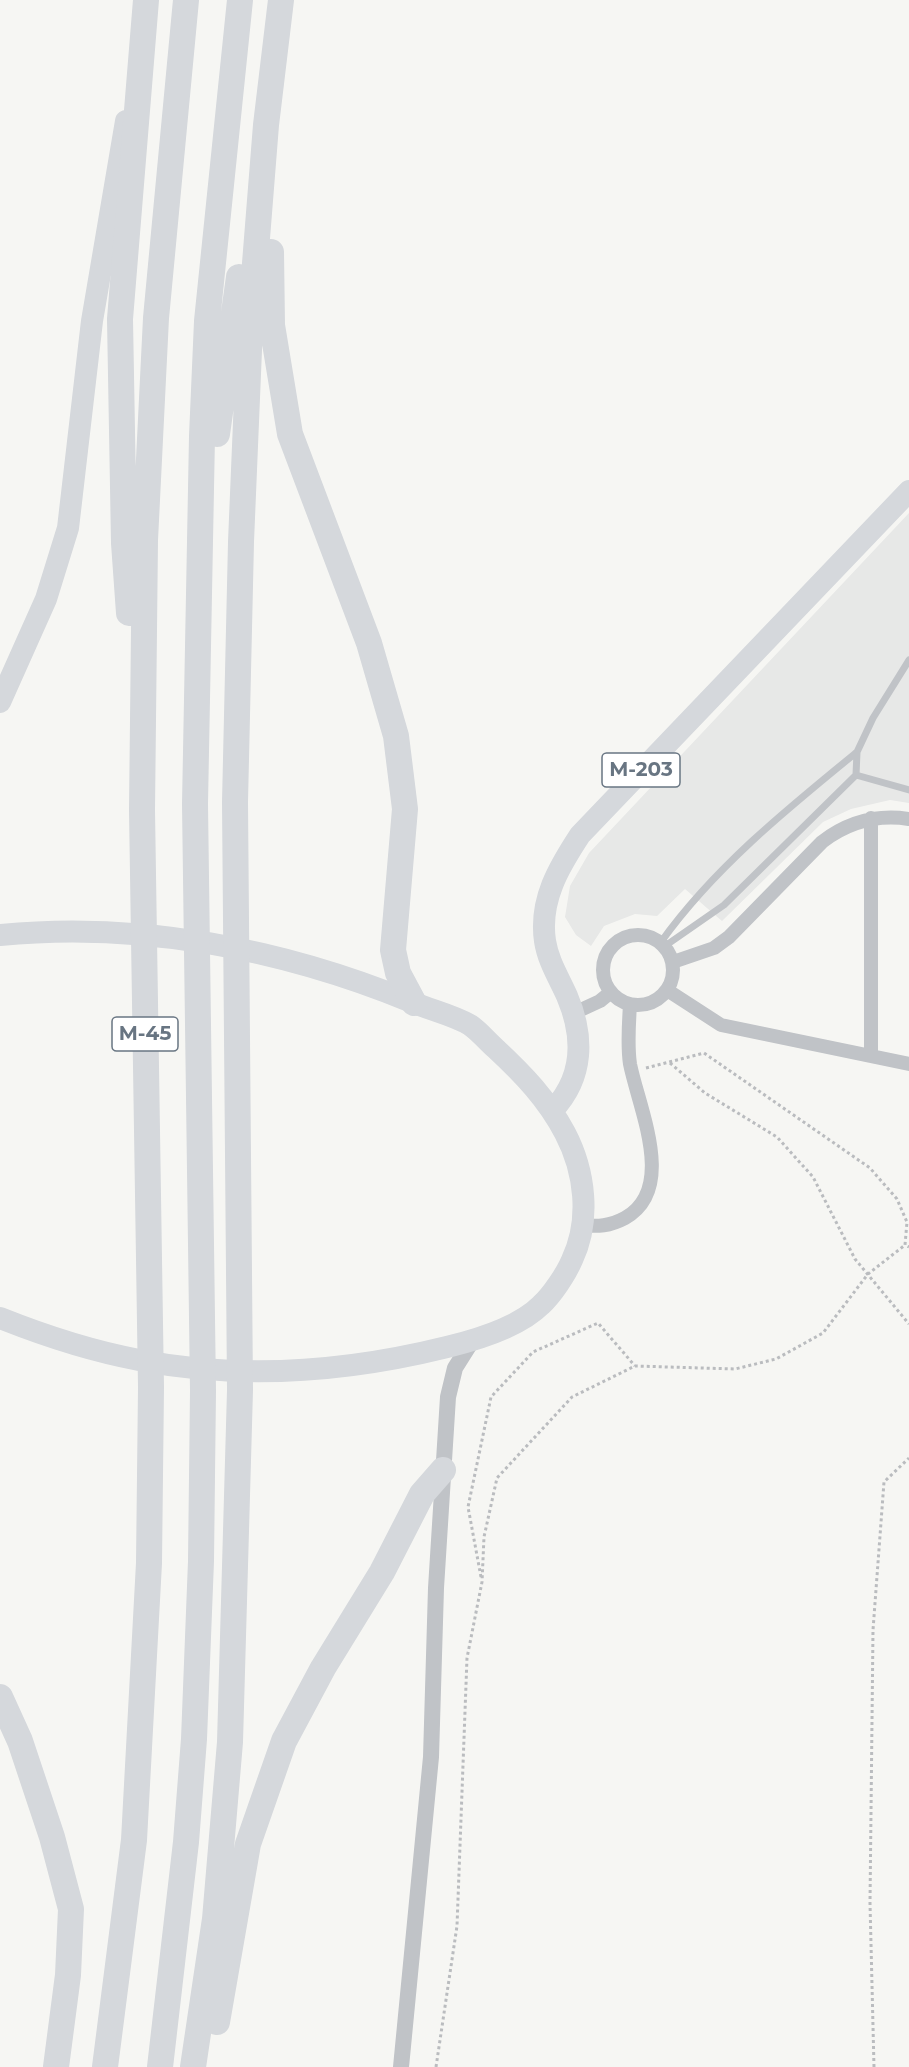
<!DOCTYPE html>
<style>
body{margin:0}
canvas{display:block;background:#f6f6f3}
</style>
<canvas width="909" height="2067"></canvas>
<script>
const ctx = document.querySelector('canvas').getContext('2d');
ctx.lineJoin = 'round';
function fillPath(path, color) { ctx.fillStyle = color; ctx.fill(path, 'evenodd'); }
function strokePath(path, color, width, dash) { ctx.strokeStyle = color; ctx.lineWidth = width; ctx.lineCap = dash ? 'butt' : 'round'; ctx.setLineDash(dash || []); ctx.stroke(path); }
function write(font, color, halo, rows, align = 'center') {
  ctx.font = font + ' Montserrat,sans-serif'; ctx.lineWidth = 6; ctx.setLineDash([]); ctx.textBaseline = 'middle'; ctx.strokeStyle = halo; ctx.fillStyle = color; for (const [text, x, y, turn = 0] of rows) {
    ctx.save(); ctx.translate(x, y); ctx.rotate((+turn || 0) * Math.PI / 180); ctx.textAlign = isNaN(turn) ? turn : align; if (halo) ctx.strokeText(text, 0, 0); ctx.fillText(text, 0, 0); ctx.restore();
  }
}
fillPath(new Path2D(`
 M909,513V803L890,800L851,809L823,822L722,921L685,889L657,916L635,914L604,926L591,946L576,935L565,917L570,886L589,853Z`), '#e7e8e7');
strokePath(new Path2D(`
 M670,1063L705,1093L777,1137L813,1177L855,1259L909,1324
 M646,1068L704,1053L870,1168L897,1199L907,1222L905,1245L909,1247
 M481,1577L468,1507L491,1397L533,1352L598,1323L635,1366
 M436,2067L457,1926L467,1658L482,1582L484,1537L497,1478L572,1397L635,1366L735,1369L776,1359L823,1333L868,1274L905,1245
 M874,2067L870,1903L873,1630L884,1482L909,1458`), '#babcbf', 3, [3, 3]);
strokePath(new Path2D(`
 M856,775L909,790
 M661,942C714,868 787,809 857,752
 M665,946L724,905L856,775L857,752L873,718L909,660`), '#c0c3c7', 7);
strokePath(new Path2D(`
 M871,818V1056
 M603 970a35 35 0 1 1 70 0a35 35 0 1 1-70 0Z
 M673,962L714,948L729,937L822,842C848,822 876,814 909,819
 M667,990L721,1025L909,1064
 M574,1013L600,1001L611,992
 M581,1225C598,1227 610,1226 625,1218C677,1189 639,1109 630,1064C627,1044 629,1024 630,1004`), '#c0c3c7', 14);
strokePath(new Path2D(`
 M401,2067L431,1757L436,1588L448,1397L455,1368L472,1341`), '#c0c3c7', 16);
strokePath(new Path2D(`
 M0,702L46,599L68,528L92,321L126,121
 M0,935C139,921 283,949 412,1002C430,1010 453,1015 470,1025C479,1031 487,1041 495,1048C524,1075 547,1099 565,1133C585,1171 591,1220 572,1260C566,1274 552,1295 541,1305C519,1327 476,1340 447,1347C346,1372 241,1380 139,1360C91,1351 45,1336 0,1318
 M553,1110C584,1077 584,1036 567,996C559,978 548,961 545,941C539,900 559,867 580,835L909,491`), '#d5d8dc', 22);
strokePath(new Path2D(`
 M271,252L272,325L290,434L369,643L396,736L405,809L393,950L398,973L414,1003
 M217,434L239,277
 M129,613L124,543L120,319L146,0
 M0,1697L20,1741L52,1837L71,1909L68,1975L56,2067
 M217,2022L248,1844L284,1741L323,1668L382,1572L422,1494L443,1470
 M105,2067L134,1840L149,1563L151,1387L142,810L145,540L156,318L186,0
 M160,2067L186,1842L194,1739L201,1561L203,1391L195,804L202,436L207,321L240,0
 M193,2067L215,1919L230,1742L240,1390L235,802L241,542L250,326L266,125L281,0`), '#d5d8dc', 26);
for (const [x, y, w] of [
 [641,770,78],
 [145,1034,66]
]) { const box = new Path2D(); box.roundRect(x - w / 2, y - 17, w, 34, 4.5); ctx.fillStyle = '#fff'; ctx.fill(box); strokePath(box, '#687582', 1.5); }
write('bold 20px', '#687582', null, [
 ["M-203",641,770],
 ["M-45",145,1034]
]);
</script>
